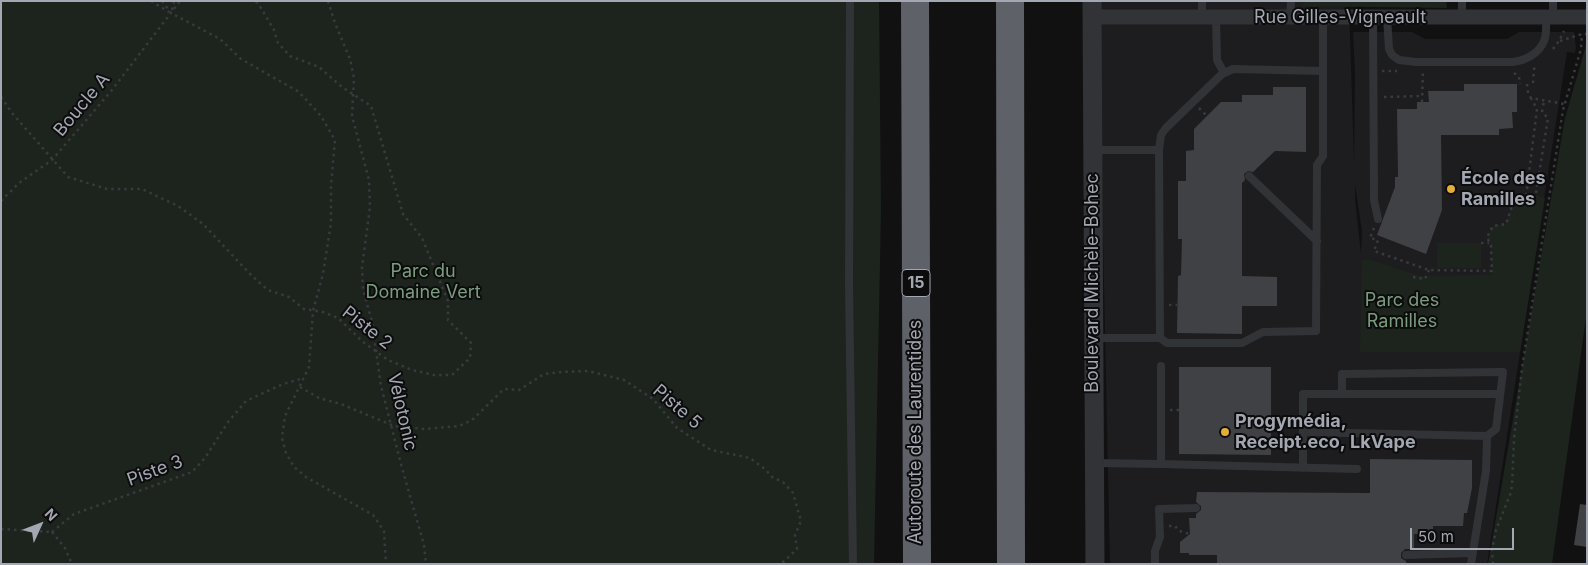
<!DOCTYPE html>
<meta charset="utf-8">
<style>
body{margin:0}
#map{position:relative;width:1588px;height:565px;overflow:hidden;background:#111112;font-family:Inter,sans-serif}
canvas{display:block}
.frame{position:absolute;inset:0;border:2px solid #a3a7b2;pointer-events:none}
.north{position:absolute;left:15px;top:500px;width:50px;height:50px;-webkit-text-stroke:4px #0c0c0d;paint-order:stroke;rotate:47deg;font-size:14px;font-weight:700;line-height:20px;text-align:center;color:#a3a7b2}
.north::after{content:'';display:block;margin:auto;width:18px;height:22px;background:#a3a7b2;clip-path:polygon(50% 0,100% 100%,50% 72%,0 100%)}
.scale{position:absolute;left:1410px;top:528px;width:104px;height:22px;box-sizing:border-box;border:2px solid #a3a7b2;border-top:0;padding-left:6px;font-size:15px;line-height:18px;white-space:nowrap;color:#a3a7b2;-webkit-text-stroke:4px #0c0c0d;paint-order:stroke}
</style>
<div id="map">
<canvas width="1588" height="565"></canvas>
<div class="frame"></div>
<div class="north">N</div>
<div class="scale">50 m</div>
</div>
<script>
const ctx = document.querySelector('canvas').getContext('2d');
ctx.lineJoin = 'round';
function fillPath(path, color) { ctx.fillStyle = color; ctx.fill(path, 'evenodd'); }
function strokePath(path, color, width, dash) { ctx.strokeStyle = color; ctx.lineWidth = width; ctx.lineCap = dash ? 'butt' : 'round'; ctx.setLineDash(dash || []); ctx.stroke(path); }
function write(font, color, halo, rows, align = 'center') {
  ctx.font = font + ' Inter,sans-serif'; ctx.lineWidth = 4; ctx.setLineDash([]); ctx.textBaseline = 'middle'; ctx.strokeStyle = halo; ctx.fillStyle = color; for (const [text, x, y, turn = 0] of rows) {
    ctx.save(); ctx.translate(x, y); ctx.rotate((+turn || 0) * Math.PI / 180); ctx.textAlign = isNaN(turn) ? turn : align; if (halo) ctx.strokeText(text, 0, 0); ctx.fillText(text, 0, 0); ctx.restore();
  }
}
fillPath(new Path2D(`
 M1098,1H1349L1354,162L1355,72L1353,32H1412L1425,39H1507L1519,32H1574L1576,48L1575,53L1567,52L1487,564H1110ZM1355,185L1362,231L1361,254L1355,199Z`), '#1d1d1f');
fillPath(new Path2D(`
 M1,1H879L881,210L874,564H1Z
 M1306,1H1446L1447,8L1301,6Z
 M1587,37V310L1552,564H1488L1565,118L1585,49Z
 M1530,193L1545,198L1520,352H1360L1362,260H1371L1420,276L1492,275L1491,246L1487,237L1493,226L1506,224L1515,197H1526Z
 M1437,243H1481V268H1437Z`), '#1d241e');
fillPath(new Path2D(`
 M1464,84H1517V112H1512L1513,128L1499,129V135H1441L1442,210L1426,254L1377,235L1395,187V177H1398L1397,109H1417V102H1429L1428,91H1464Z
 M1273,87H1306V152L1275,151L1253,172L1248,171L1244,174L1245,180L1242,183V276L1277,277V306H1242V334L1177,333L1178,276L1181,275L1182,239H1178V181H1186V151L1194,150V129L1221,102H1242V95H1273Z
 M1179,367H1271V455L1179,454Z
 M1370,459L1472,460V488L1467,513H1464L1463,526H1433V534H1414V549H1405L1401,553V558L1406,561V564H1217V555H1189V553H1180V542L1190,534L1189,518H1196V514L1201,510V506L1196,502L1197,492L1370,493Z
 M1580,504L1587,505V547L1574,545Z`), '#404145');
strokePath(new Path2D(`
 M151,1L169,12
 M162,1L171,13L220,39L241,59L299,92L321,116L335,140L331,185V223L323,274L313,311L309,367L285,416L282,438L286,453L294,467L306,477L373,515L384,531L386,564
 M328,1L335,23L350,59L354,78L352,116L369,180L370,207L362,267L363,289L372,322L381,386L402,468L424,545L426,564
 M172,10L174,1
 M1560,41L1582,34H1587
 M1553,49L1559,41L1564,31
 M1382,71H1397
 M1514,73L1519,77L1520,84
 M1533,83L1534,69L1537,66
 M1527,84L1528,93L1531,98L1564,104
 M1,97L12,113L68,177L107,189H142L178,206L203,224L252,276L268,290L289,297L304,309L323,312L338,318L363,342L388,360L412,370L434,375H452L470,358L471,343L448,320V301L422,238L403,214L371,106L342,87L319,67L290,56L278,43L274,30L258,3L254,1
 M1384,97L1423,96
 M1422,102L1423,71
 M1199,108L1207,116
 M1536,193L1548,118L1542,112L1544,101
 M1,201L19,183L52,160L112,90L180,1
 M1374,228L1370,238L1378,240L1374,251L1429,270L1492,271L1491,246L1487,237L1493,226L1506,224L1515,197H1526L1537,109L1531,98
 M1481,243H1489
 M1413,277L1425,279L1429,270
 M1169,305H1177
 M300,387L319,398L341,404L394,426L424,429L459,426L472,420L504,389L519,390L544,374L562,372L588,371L624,380L653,399L677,428L711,450L750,458L766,470L772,477L783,482L793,493L801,521L795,535L797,549L781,564
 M1170,410H1179
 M1169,526H1175L1179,531L1190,534
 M1,529L52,532
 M52,532L74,514L192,472L205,458L228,422L246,401L283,384L304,378
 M52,532L65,548L72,564
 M1493,564L1492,550L1496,530L1510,495L1512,486L1514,439L1522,368L1563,110L1581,49L1582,34`), '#383a3e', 2.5, [2.5, 4]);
strokePath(new Path2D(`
 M850,1L849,285L853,564
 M1462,1V18
 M1373,17L1374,200L1378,219
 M1387,17L1389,49L1392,55L1399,60L1416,62H1512C1524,61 1539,54 1544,41C1547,34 1546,25 1546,18
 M1202,18V1
 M1216,18L1217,60L1224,73
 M1290,18L1291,1
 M1553,18V1
 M1093,150H1159L1160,338H1094
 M1159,150L1161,135L1166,128L1222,74L1233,69L1323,71V18
 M1249,176L1317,241
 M1160,338L1167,343H1242L1263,332L1316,331L1317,165L1323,156V71
 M1342,394V374L1503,372L1496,429L1487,436
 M1303,432V394H1500
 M1094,463L1161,464V366
 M1161,464L1357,469
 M1303,468V432L1487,436L1486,471L1471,564
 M1406,555L1473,553
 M1155,564V551L1160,537L1159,509L1196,508`), '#323337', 8);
strokePath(new Path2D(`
 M1092,17H1587`), '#323337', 15);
strokePath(new Path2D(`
 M1092,1L1095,564`), '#323337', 19);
strokePath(new Path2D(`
 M915,1L917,564
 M1010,1L1011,564`), '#5e6167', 28);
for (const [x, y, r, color] of [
 [1451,189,5,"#e4ae37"],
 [1225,432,5,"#e4ae37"]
]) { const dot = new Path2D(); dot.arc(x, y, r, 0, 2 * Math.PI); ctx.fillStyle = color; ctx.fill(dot); strokePath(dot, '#0c0c0d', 2); }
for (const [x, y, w] of [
 [916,283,28]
]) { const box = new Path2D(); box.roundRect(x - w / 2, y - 13.5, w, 27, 4); ctx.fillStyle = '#0c0c0d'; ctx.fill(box); strokePath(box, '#a3a7b2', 1); }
write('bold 16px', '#a3a7b2', null, [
 ["15",916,283]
]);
write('18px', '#a3a7b2', '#0c0c0d', [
 ["Rue Gilles-Vigneault",1340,18],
 ["Boucle A",82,105,-50],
 ["Boulevard Michèle-Bohec",1093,283,-90],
 ["Piste 2",367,328,38],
 ["Piste 5",677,407,41],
 ["Vélotonic",402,412,77],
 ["Autoroute des Laurentides",916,432,-90],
 ["Piste 3",155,471,-20]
]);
write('bold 18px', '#a3a7b2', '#0c0c0d', [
 ["École des",1461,179],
 ["Ramilles",1461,200],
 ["Progymédia,",1235,422],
 ["Receipt.eco, LkVape",1235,443]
], 'left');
write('18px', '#7b9c7e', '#0c0c0d', [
 ["Parc du",423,272],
 ["Domaine Vert",423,293],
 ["Parc des",1402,301],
 ["Ramilles",1402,322]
]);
</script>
